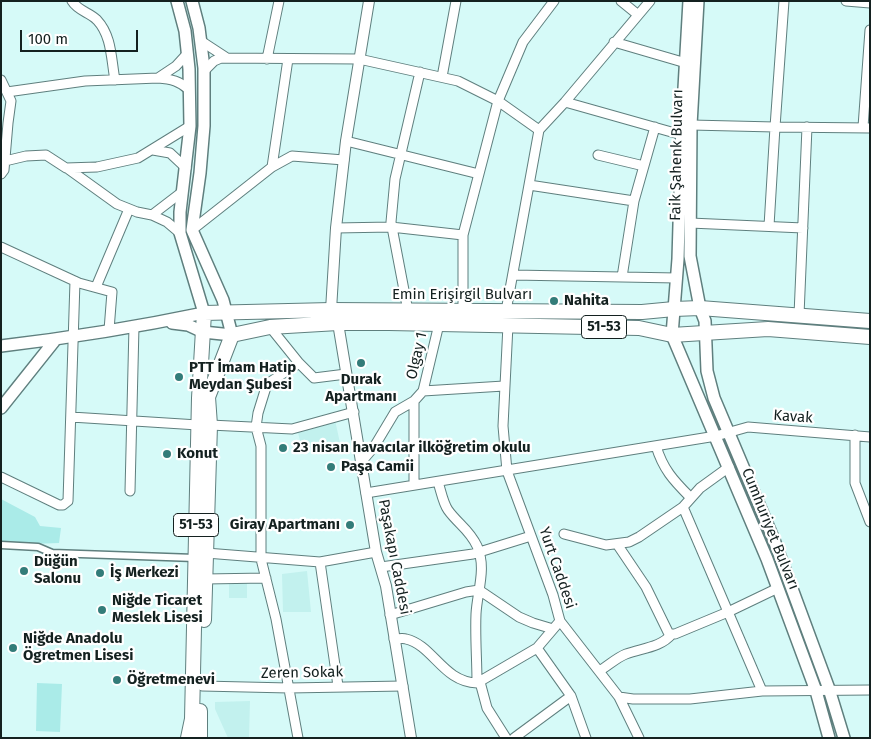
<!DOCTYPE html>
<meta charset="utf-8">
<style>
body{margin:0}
#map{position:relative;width:871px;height:739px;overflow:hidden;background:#d6faf8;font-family:"Fira Sans",sans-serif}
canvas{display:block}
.frame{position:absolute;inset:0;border:2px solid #142120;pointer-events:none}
.scale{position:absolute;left:20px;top:30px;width:118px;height:22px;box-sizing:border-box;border:2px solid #142120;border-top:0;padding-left:6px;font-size:15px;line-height:18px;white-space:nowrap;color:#142120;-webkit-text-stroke:4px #fff;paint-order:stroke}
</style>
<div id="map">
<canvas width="871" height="739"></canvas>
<div class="frame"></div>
<div class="scale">100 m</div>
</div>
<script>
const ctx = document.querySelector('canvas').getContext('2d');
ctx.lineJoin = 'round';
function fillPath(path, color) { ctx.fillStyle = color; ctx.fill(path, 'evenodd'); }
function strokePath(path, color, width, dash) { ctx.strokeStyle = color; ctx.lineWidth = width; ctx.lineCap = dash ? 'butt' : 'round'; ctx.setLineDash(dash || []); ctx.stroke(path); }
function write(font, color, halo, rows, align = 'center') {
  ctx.font = font + ' "Fira Sans",sans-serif'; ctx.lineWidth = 4.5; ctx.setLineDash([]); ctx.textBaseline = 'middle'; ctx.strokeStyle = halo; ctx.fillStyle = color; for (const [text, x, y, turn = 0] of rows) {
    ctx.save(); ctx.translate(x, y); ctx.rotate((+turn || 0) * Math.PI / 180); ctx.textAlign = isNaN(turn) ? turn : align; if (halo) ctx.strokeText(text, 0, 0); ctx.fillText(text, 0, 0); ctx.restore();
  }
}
fillPath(new Path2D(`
 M335,420L340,443L303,452L297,429Z
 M307,571L311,612H283L282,574Z
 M229,580H247V598H229Z
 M250,701L249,738H228L215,709V702Z`), '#c2f1ee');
fillPath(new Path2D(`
 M1,499L35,517L40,526L61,528L59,543L32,544L1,542Z
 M37,683L62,684L60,732L36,731Z`), '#aaebe8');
const pedestrian = new Path2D(`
 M1,545L38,547L52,553L195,558`);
const minor = new Path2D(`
 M72,1C78,11 89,12 97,20C112,36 111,59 115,80
 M621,1L637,14
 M784,1L775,127L870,128
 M846,1L870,3
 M201,41L227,58
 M614,42L686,63
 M187,54L176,66L158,78C171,79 180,81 189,90
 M267,59L279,1
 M204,71L214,61L221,58L359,59L458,81L498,101L539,130L565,102L650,1
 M442,77L456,1
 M1,80L11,101L8,123L4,170L1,174
 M7,92L85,81L158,78
 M565,102L682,135
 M691,125L775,127L769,226
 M863,127L870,30
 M346,141L479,174
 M153,150L170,153L186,168
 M598,155L644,166
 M5,161L26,156L46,155L66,168L97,167L138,158L190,126
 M272,167L288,59
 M67,168L117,204L137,212L152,215L167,222L180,233
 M529,185L634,201L655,127
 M634,201L622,277L677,278
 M152,215L182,192
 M690,223L803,228
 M336,228L391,227L463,235L498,101L523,42L554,1
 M192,230L272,167L292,156L344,160
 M1,247L79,283L112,292L109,330
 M513,275L622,277
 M96,287L129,209
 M408,311L391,222L395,179L420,72
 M463,311V235
 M506,311L539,130
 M799,315L807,127
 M508,325L503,426L507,471L553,595L560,621L619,697L633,699H690L762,691L870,690
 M270,327L299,363L314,378L346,374
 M423,391L504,386
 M71,417L198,425
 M210,425L292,429L354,412
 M855,435V483L870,522
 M656,446C663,469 673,480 690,497
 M362,461L374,447L395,412L414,401L423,391L439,324
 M1,477L59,505H63L68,501L75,281
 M438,482C441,491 443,503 448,510C458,524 469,529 477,546C487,568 477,592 476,614C475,637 477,660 477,683
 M414,485V401
 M130,491L134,326
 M366,493L716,436L748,427L870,437
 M683,507L762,691
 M564,534L606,545L629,542L639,537L683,507L700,488L729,467
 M617,544L646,587L669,634H675L728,612L778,588
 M206,553L320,562L376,552
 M320,562L338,686
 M381,567L473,554L531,536
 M205,579L266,578
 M390,615L466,592L479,590L519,617L533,623L553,629
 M394,639C398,639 403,638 406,639C433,645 443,682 477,683L537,648L560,621
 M537,648L571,696L586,738
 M599,671C608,666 616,658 626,654C642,648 660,648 672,634
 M480,682L487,708L506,738
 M202,686L289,688L403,686
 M619,697L639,738
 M298,738L276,619L261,559V446L256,427L258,413L267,384L299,363
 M514,738L571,696`);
const tertiary = new Path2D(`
 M331,310L336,228L346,141L369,1
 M338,323L376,552L386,586L411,738`);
const secondary = new Path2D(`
 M689,1L682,123L678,259L672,335L767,559L816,691L829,738
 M698,1L691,125L690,256L700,308L705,321L707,371L714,398L774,540L829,689L844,738
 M172,323L188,325L203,332L232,335L223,300L192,230L200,173L204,126V68L199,28L192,1
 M1,346C69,338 137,327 204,313L180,233V212L190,126L189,69L185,31L177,1
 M1,408L56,339`);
const primary = new Path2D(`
 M204,620L210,425L208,397L232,335L270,327L338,323H389L639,328L672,335L768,329L870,337
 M188,738L192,719L199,398L204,313L331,310L642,312L674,309L700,308L870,321
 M200,738V711`);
strokePath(pedestrian, '#5f7f7e', 9);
strokePath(minor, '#5f7f7e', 11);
strokePath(tertiary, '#5f7f7e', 12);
strokePath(secondary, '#5f7f7e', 14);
strokePath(primary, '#5f7f7e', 16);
strokePath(pedestrian, '#fff', 6);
strokePath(minor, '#fff', 9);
strokePath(tertiary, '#fff', 10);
strokePath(secondary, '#fff', 11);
strokePath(primary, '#fff', 14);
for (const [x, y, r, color] of [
 [554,301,5,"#337c79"],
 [361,363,5,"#337c79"],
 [179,377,5,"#337c79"],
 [283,448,5,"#337c79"],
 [167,454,5,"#337c79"],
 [331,467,5,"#337c79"],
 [350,525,5,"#337c79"],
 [24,571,5,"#337c79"],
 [100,573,5,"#337c79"],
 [102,610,5,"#337c79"],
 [13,648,5,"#337c79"],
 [117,680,5,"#337c79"]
]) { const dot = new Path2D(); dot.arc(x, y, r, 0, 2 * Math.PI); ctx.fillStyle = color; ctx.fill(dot); strokePath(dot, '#fff', 2); }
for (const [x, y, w] of [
 [604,327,45],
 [196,525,45]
]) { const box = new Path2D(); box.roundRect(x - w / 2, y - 11.5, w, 23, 4); ctx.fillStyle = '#fff'; ctx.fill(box); strokePath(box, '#142120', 1); }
write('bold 14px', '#142120', null, [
 ["51-53",604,327],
 ["51-53",196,525]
]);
write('15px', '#142120', '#fff', [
 ["Faik Şahenk Bulvarı",677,155,-89],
 ["Emin Erişirgil Bulvarı",462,295],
 ["Olgay 1",417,356,-77],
 ["Kavak",793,417,4],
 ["Cumhuriyet Bulvarı",770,529,68],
 ["Paşakapı Caddesi",394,557,79],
 ["Yurt Caddesi",557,568,71],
 ["Zeren Sokak",302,673,-1]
]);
write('bold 15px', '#142120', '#fff', [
 ["Nahita",564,301],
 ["PTT İmam Hatip",189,368],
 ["Meydan Şubesi",189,385],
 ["Durak",361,380,"center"],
 ["Apartmanı",361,397,"center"],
 ["23 nisan havacılar ilköğretim okulu",293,448],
 ["Konut",177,454],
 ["Paşa Camii",341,467],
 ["Giray Apartmanı",340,525,"right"],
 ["Düğün",34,562],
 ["Salonu",34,579],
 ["İş Merkezi",110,573],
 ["Niğde Ticaret",112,601],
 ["Meslek Lisesi",112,618],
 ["Niğde Anadolu",23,639],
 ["Ögretmen Lisesi",23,656],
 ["Öğretmenevi",127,680]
], 'left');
</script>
